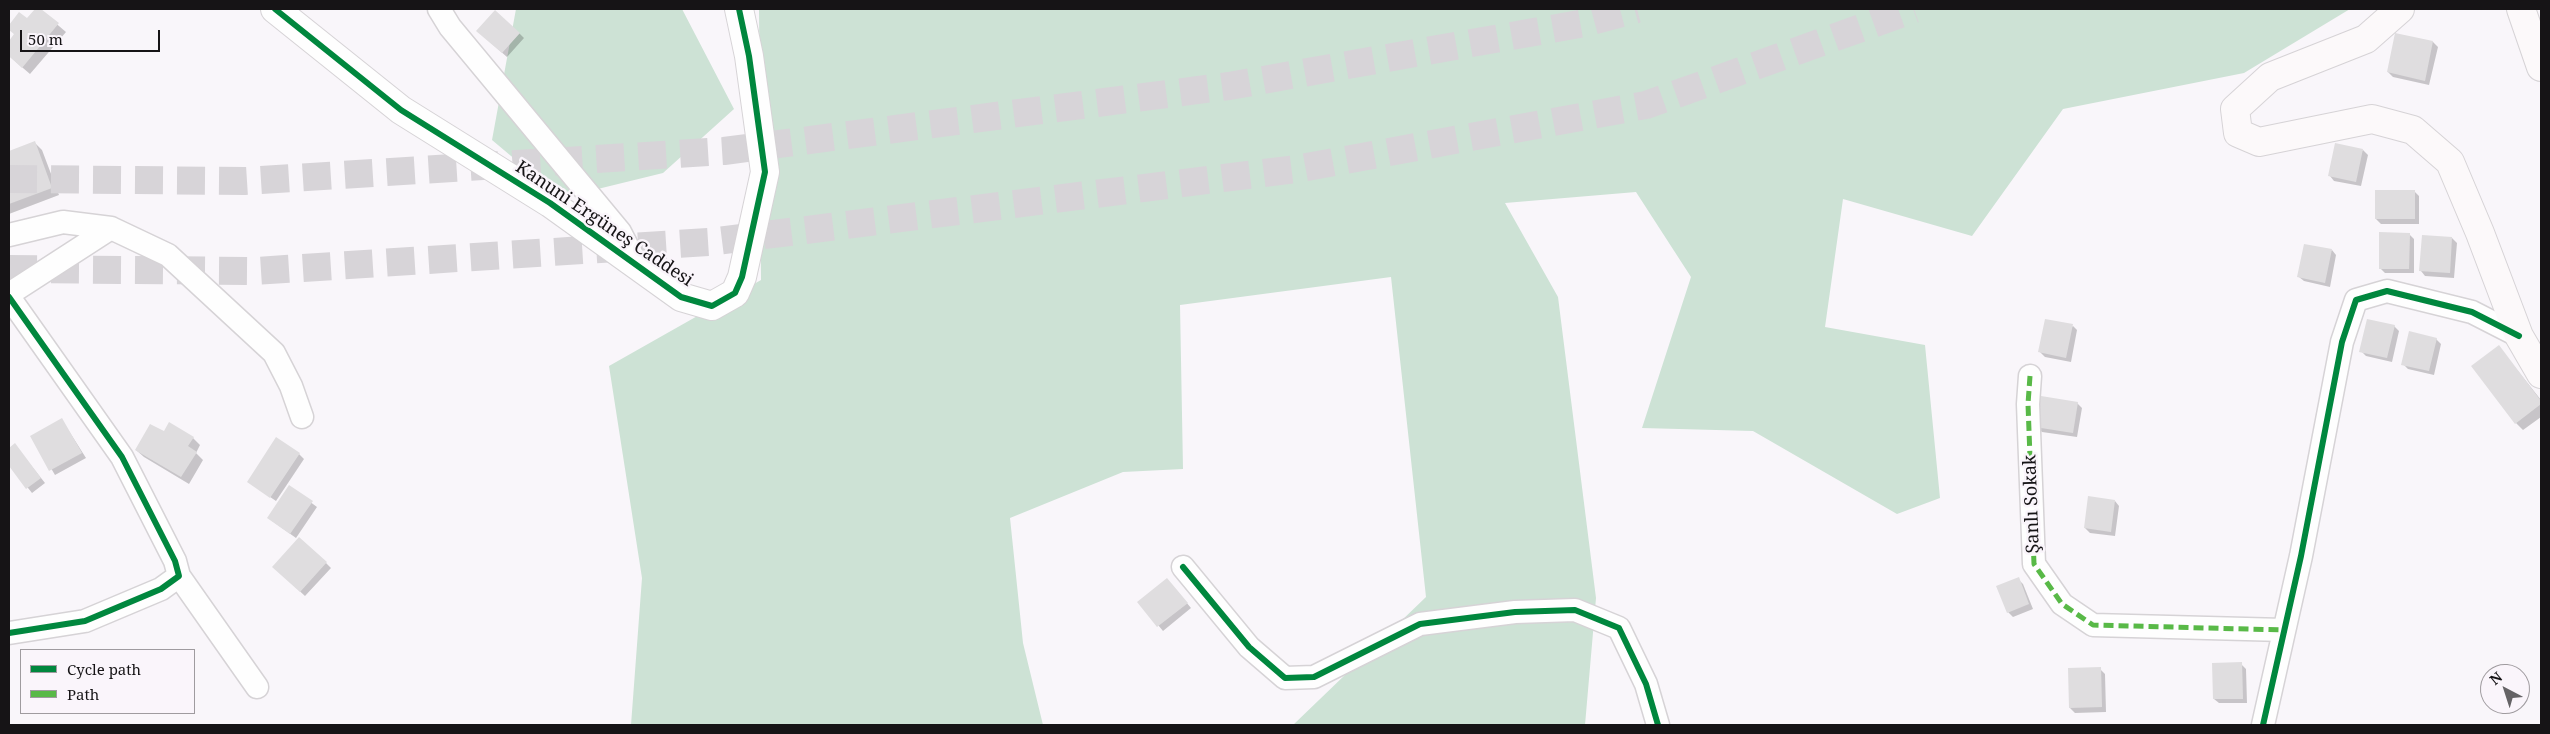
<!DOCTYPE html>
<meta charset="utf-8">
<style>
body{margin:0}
#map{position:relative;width:2550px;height:734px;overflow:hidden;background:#f9f6fa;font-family:"Noto Serif",serif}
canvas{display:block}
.frame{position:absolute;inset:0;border:10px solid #161416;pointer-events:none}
.legend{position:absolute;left:20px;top:649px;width:175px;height:65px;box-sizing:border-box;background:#faf5fb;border:1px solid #9f9b9f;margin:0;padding:6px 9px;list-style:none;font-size:15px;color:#161416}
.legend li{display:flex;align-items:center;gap:10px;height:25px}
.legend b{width:25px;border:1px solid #9f9b9f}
.north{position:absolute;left:2480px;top:664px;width:50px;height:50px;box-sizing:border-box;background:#faf5fb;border:1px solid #9f9b9f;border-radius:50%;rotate:320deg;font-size:14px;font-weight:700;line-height:20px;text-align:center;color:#161416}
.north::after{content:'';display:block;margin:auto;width:18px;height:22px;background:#656366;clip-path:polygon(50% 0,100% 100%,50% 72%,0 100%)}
.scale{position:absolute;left:20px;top:30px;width:140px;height:22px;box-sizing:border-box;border:2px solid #161416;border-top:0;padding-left:6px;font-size:15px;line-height:18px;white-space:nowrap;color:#161416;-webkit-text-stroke:4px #faf5fb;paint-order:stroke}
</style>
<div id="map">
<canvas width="2550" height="734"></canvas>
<div class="frame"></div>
<ul class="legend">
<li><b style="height:6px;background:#00873e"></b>Cycle path</li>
<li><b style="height:6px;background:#58b947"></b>Path</li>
</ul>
<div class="north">N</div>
<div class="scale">50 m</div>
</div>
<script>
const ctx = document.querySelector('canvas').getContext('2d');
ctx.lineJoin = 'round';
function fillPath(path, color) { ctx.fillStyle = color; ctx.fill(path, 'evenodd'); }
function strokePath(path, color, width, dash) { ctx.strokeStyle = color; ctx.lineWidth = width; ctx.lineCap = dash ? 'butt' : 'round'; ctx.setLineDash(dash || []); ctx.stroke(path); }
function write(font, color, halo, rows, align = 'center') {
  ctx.font = font + ' "Noto Serif",serif'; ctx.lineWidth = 5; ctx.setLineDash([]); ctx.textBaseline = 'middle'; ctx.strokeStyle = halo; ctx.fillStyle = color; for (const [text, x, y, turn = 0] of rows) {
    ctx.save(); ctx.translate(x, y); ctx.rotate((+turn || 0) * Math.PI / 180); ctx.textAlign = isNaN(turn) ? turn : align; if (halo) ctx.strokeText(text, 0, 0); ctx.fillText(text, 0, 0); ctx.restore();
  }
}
fillPath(new Path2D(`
 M516,9H682L734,109L663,173L561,198L492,140Z
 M759,9H2350L2244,73L2063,109L1972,236L1843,199L1825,327L1925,345L1940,498L1897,514L1753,431L1642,428L1691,277L1636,192L1505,203L1558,297L1596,598L1585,725H1293L1426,597L1391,277L1180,305L1183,469L1123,472L1010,518L1023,643L1043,725H631L642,578L609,366L761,280Z`), '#cde2d5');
fillPath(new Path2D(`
 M36,9H39L66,32L30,74L9,56V43L15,35L9,27L19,14L27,20Z
 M519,33L524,38L507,57L483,36Z
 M2396,34L2433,42L2438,47L2429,85L2393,77L2388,72Z
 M35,143L42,150L59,195L9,214V152Z
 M2363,150L2368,155L2361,186L2334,181L2330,176Z
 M2414,191L2419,196V224H2381L2376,219Z
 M2409,234L2414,239V273H2385L2380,268Z
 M2452,238L2457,243L2454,278L2425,276L2421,271Z
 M2332,250L2336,255L2330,287L2304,281L2299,277Z
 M2073,326L2077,330L2071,362L2045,357L2040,352Z
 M2394,326L2399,331L2392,362L2366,356L2361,351Z
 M2436,339L2441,344L2434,375L2408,369L2403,364Z
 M2499,347L2541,400V417L2523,430L2516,423Z
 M2077,403L2082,408L2077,437L2042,432L2037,427Z
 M62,420L86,458L55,475L32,436Z
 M164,433L193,438L200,445L196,453L203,460L189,484L144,457L136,450Z
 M15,445L45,483L32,493L9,464V450Z
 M299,454L304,459L276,501L248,482Z
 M290,487L317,507L296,538L268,518Z
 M2115,501L2119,506L2115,536L2090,533L2085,528Z
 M326,563L331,568L305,596L279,572Z
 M1167,579L1191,608L1163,631L1139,602Z
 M2018,579L2023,584L2033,609L2013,617L2008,612Z
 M2241,664L2246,669L2247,703H2219L2214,699Z
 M2100,669L2105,674L2106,712L2075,713L2070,708Z`), '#0003');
fillPath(new Path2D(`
 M35,9H41L59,23L22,68L9,56V41L14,34L9,30V25L19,12L27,18Z
 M495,10L520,33L502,53L476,31Z
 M2395,33L2433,41L2425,81L2387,72Z
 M35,141L52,188L9,204V151Z
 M2335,143L2363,149L2356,182L2328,176Z
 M2375,190H2415V219H2375Z
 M2379,232L2410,233L2409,269H2379Z
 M2422,235L2452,237L2450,273L2419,271Z
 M2304,244L2332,249L2325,283L2297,277Z
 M2045,319L2073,324L2066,358L2038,352Z
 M2367,319L2395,325L2387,358L2359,352Z
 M2409,331L2437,338L2429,371L2401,365Z
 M2499,345L2541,401V404L2515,424L2471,366Z
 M2041,396L2078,402L2073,433L2035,427Z
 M62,418L82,453L49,471L30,436Z
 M169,422L194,437L188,446L197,452L181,477L135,450L150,424L164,431Z
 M276,437L300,453L270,498L247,482Z
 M15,443L41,478L26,489L9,466V448Z
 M289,485L313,501L290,534L267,518Z
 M2088,496L2115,500L2111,532L2084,528Z
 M299,537L327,562L300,592L272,567Z
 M2019,577L2029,604L2007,613L1996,586Z
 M1167,578L1188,603L1157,627L1137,602Z
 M2242,662L2243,699H2213L2212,663Z
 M2101,667L2102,707L2069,708L2068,668Z`), '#dfdddf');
strokePath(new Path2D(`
 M9,179L245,181L724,151L1229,86L1585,23L1637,9
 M9,269L255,271L709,242L1296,169L1646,105L1914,9`), '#d7d4d8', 28, [28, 14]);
const minor = new Path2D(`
 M439,9L450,27L620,232L637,265
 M9,235L63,222L111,228
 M9,294L111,228L168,255L274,353L291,386L302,417
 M9,297L122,457L175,561L179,576L161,589L85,621L9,633
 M2030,376L2028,404L2034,564L2062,604L2093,625L2284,630
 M1183,567L1249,647L1285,678L1314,677L1420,624L1515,612L1575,610L1619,628L1646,684L1658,725
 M179,576L257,687
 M2263,725L2301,556L2342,342L2356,300L2387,291L2472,312L2519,336`);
const tertiary = new Path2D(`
 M275,9L401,110L550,203L681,297L712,306L735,293L742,277L765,172L749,56L739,9`);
const secondary = new Path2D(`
 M2400,9L2366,39L2270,77L2235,109L2238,133L2259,142L2372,119L2413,130L2450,162L2480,233L2519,336L2541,374
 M2521,9L2541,67`);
strokePath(minor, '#d6d3d6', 25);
strokePath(tertiary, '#d6d3d6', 30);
strokePath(secondary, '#d6d3d6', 30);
strokePath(minor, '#fefefe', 22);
strokePath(tertiary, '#fefefe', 28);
strokePath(secondary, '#fcf9fa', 28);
strokePath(new Path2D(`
 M2030,376L2028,404L2034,564L2062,604L2093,625L2284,630`), '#58b947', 5, [10, 5]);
strokePath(new Path2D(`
 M275,9L401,110L550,203L681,297L712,306L735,293L742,277L765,172L749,56L739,9
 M9,297L122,457L175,561L179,576L161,589L85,621L9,633
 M1183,567L1249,647L1285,678L1314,677L1420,624L1515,612L1575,610L1619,628L1646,684L1658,725
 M2263,725L2301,556L2342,342L2356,300L2387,291L2472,312L2519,336`), '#00873e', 6);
write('18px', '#161416', '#faf5fb', [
 ["Kanuni Ergüneş Caddesi",604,224,34],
 ["Şanlı Sokak",2032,504,-92]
]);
</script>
